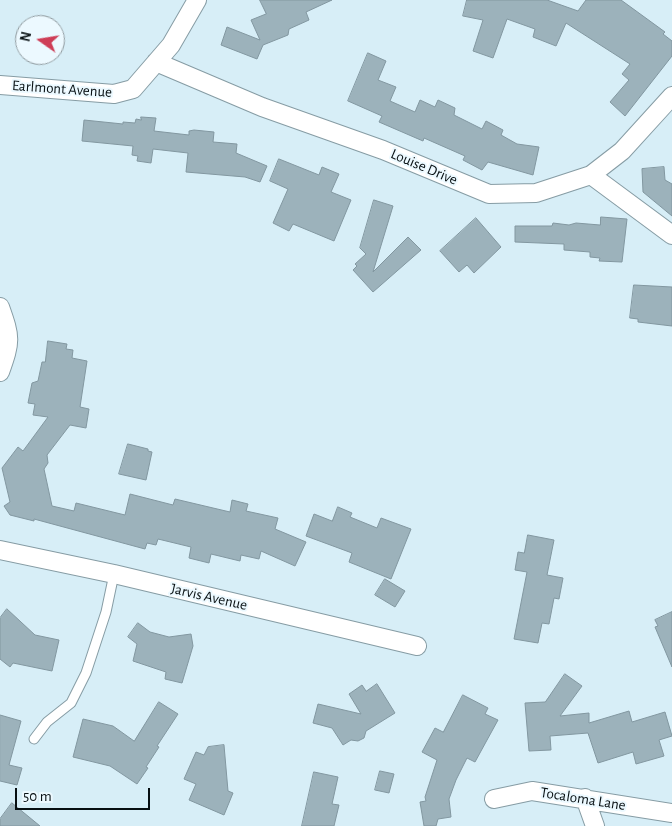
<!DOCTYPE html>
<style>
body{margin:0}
#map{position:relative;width:672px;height:826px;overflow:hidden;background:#d7eef7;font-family:"Alegreya Sans",sans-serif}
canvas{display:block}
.north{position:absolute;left:15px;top:15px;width:50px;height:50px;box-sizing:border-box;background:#ecf9ff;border:1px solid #909ba0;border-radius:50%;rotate:283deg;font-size:14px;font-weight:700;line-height:20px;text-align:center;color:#070f12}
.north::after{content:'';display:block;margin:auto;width:18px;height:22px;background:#ce3e57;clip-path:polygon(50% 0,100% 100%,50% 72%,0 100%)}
.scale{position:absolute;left:15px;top:788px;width:135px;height:22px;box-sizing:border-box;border:2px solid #070f12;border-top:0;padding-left:6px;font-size:15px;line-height:18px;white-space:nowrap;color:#070f12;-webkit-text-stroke:4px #ecf9ff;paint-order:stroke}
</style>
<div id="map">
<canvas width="672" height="826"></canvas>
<div class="north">N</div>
<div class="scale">50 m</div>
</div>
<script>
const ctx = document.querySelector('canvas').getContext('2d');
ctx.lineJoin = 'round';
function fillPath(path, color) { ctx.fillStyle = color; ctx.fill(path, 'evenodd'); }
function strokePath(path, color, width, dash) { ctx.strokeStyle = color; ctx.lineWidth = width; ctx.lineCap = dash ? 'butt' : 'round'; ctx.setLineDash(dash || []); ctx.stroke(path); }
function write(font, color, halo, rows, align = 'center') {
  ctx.font = font + ' "Alegreya Sans",sans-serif'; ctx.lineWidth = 4; ctx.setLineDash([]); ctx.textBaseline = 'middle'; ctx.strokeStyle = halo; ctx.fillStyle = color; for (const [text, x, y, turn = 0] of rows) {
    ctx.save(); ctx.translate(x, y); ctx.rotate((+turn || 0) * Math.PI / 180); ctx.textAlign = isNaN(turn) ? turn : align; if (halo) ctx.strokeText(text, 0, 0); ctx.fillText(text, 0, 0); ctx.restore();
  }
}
const building = new Path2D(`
 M260,0H332L306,12L309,20L289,29L288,35L263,45L257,59L221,45L227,27L260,40L251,20L266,14Z
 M467,0H547L578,11L586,0H621L665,32L663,34L672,41V56L625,116L610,102L629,80L622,74L630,64L566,23L556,46L533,37L535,29L507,19L493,58L473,51L483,20L463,16Z
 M368,53L386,61L378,80L396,87L390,101L415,112L420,100L435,107L438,100L455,108L454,115L482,129L486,121L503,130L501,135L517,144L539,147L533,175L488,162L482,170L463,160L465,156L424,138L423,141L379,122L382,116L348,101Z
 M141,117L156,118L154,131L189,135V131L194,130L214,132L213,142L237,144L236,153L267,166L260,182L245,177L186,172L188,153L153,149L151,163L137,161L138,156L132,155L133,146L82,141L84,120L123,124V122L135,123L136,119L141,120Z
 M279,159L319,175L322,167L339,174L331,192L351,200L334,241L293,224L289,231L273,223L288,189L270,181Z
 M664,167L665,180L672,184V216L643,192L642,169Z
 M374,200L393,206L373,272L408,237L421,250L373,292L353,270L357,266L355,264L366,254L360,248Z
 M601,217L627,219L622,262L599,261L600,258L590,257V252L564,250V244L515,242V226H552L553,223L569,225L576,223L600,225Z
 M476,218L501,247L474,273L467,265L459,272L440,251Z
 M634,285L672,287V326L638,322V319L630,318Z
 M48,341L67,344L66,349L73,350L72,358L87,361L80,407L89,409L86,428L70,425L47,455L48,463L44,469L52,506L74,511L76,503L125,515L130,494L173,505L175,499L230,512L232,500L248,504L246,511L278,518L275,529L306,542L295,566L261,551L259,559L241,555L240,561L211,554L209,563L189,558L191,547L158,539L156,545L147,543L145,549L34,519V521L10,515L4,506L10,502L2,468L18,447L23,451L48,417L33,415L35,404L28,403L32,383L38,381L42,362H45Z
 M128,444L148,449V451L152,452L146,480L119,474Z
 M338,507L352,513L350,517L377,528L381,518L411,529L391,579L349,562L352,553L306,536L314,514L332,521Z
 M528,535L554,540L547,575L563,578L559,599L554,598L549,624L542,623L538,643L514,639L527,572L515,570L518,552L524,553Z
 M385,579L405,591L395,607L375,595Z
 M7,609L35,635L59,640L52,671L13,663L10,667L0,659V618Z
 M672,612V667L655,627L658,626L655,620Z
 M138,623L150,632L169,637L191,634L193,646L182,683L165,679L166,672L133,661L137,644L128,637Z
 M565,674L582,686L560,716L589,713V723L629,711L632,722L665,712L672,736L659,740L664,756L636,764L633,752L598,763L588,733L550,736L551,750L529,751L525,703L545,702Z
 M377,684L395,713L366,731L364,738L358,741L351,740L343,745L332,728L313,723L318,704L361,714L349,694L362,685L366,691Z
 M463,695L488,708L485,714L498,720L475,762L467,758L456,780L449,799L451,817L438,819L436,826H424L420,802L426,801L425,797L437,760L422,752L435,728L443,732Z
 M159,702L178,714L157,746L159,747L146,767L148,768L137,784L110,766L73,757L83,719L113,726L134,741Z
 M0,715L21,721L9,765L22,768L17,785L0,781Z
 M224,745L228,791L233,793L224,815L189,800L196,784L184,779L196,752L204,755L208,747Z
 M380,771L394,774L389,793L375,790Z
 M314,772L338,777L332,804L339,805L334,826H302Z
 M12,803L40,826H0V819Z`);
fillPath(building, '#9cb2bb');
strokePath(building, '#8297a0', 1);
const lane = new Path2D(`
 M34,739L47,722L71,703L86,673L106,612L114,574`);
const street = new Path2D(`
 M156,62L262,107L383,150L489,194L536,193L591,175L622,151L672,96
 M0,85L114,94L133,89L171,45L197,0
 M591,175L672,235
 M0,307C11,338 11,341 0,372
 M0,550L114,574L417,646
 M585,798L595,826
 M494,799L532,791L672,813`);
strokePath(lane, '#869ca4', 11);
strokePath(street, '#869ca4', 20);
strokePath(lane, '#fff', 9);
strokePath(street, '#fff', 18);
write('15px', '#070f12', '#ecf9ff', [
 ["Earlmont Avenue",62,89,4],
 ["Louise Drive",424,167,23],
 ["Jarvis Avenue",209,597,13],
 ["Tocaloma Lane",583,799,9]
]);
</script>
